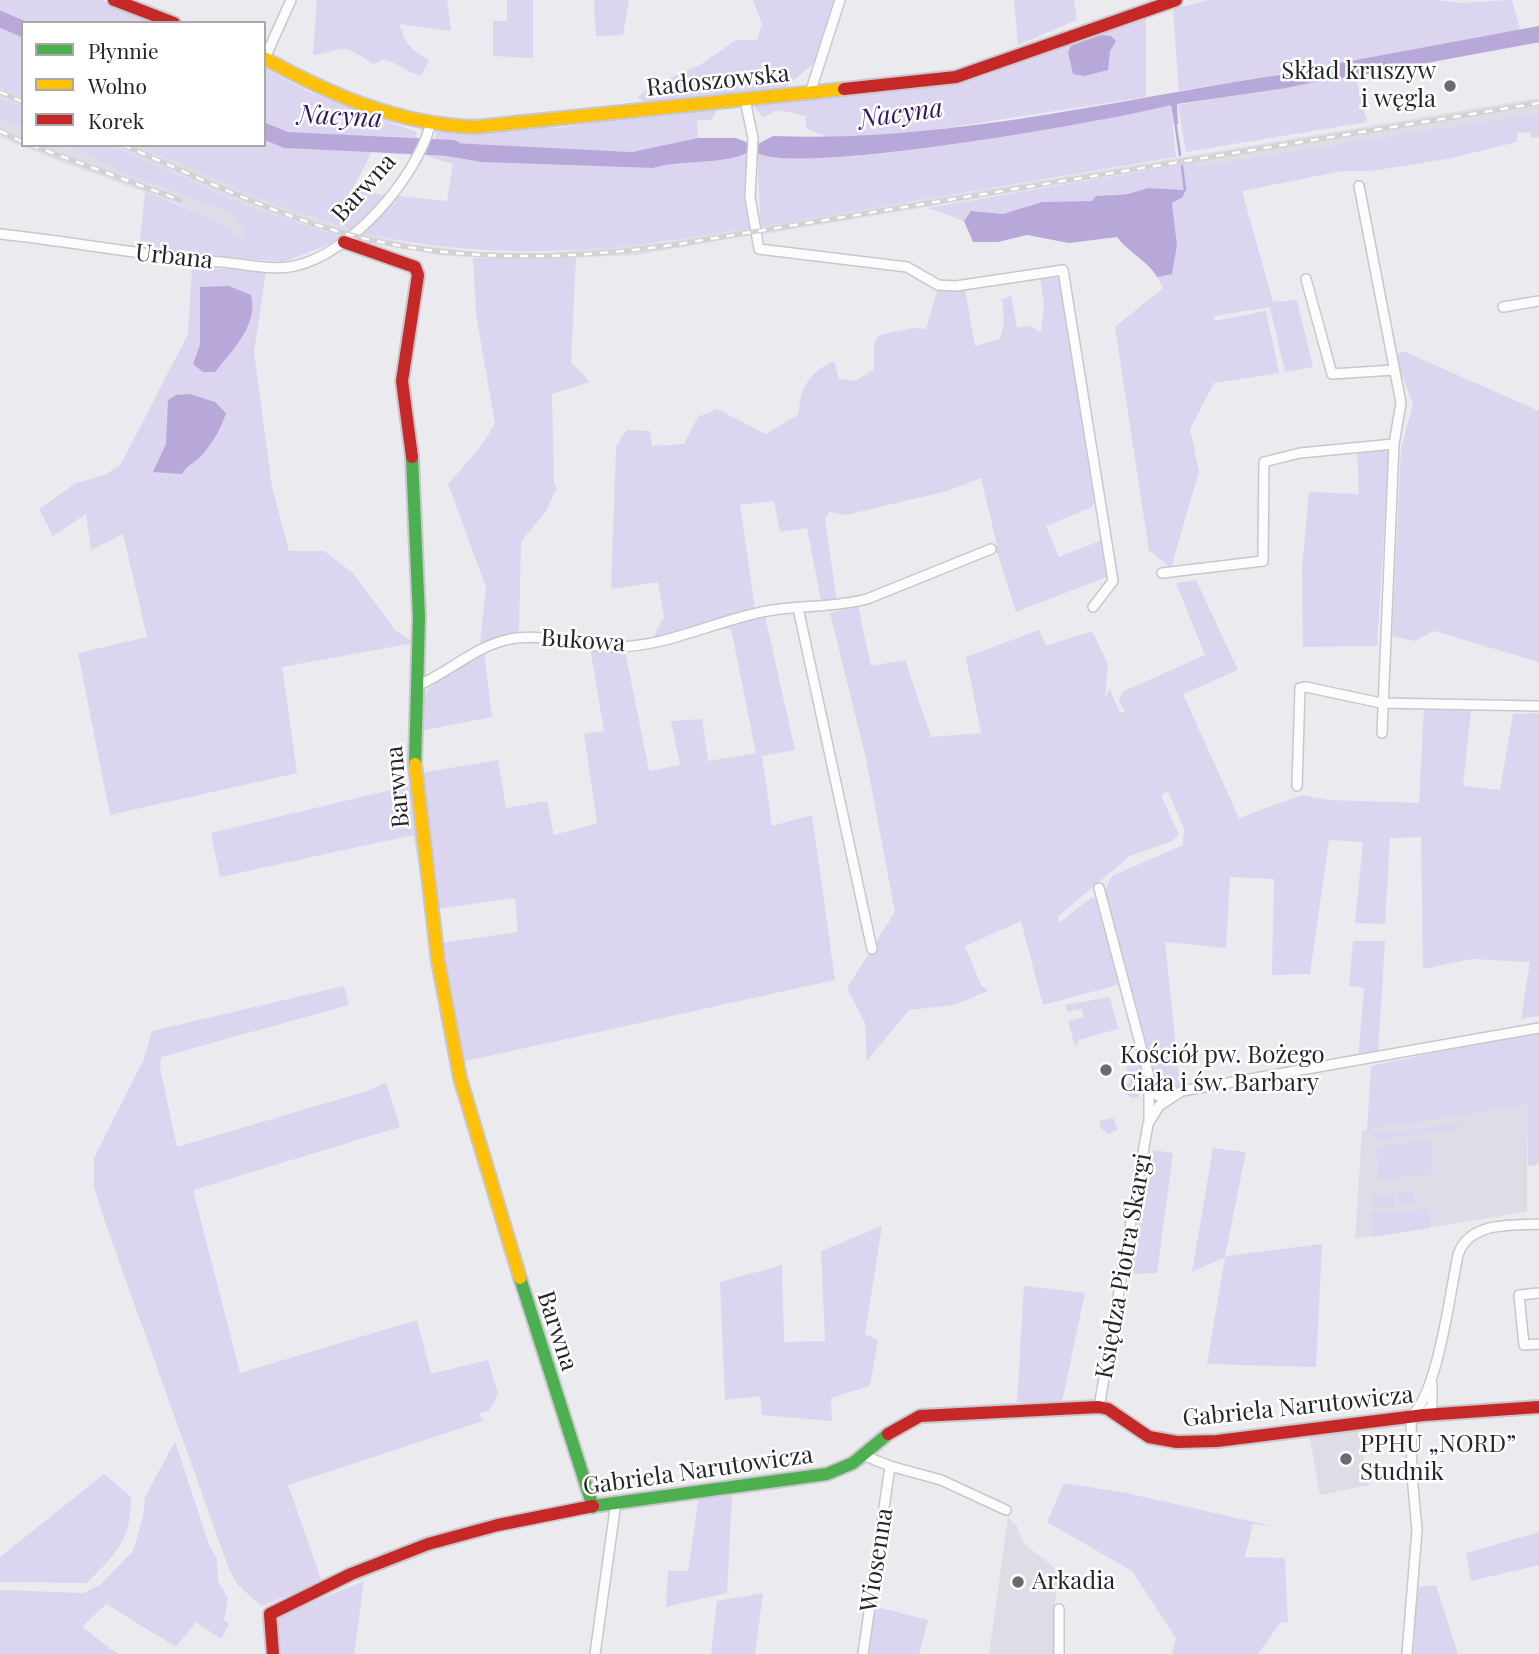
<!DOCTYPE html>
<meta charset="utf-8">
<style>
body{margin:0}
#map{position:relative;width:1539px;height:1654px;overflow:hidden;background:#ebeaef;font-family:"Playfair Display",serif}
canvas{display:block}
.legend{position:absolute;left:21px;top:21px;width:245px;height:126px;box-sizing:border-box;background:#fff;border:2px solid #a8a8a9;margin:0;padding:9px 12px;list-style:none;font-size:21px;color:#262528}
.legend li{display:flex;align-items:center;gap:14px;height:35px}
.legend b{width:35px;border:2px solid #a8a8a9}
</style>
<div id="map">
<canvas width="1539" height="1654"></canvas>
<ul class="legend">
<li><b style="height:9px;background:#4caf50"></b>Płynnie</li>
<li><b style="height:9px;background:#ffc107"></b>Wolno</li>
<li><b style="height:9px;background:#c62828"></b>Korek</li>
</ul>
</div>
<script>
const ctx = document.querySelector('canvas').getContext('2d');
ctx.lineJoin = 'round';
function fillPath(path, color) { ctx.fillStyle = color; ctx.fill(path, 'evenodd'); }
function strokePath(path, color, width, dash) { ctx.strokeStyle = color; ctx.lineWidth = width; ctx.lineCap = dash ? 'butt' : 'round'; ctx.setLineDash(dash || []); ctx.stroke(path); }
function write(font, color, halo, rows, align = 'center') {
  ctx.font = font + ' "Playfair Display",serif'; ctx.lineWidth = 5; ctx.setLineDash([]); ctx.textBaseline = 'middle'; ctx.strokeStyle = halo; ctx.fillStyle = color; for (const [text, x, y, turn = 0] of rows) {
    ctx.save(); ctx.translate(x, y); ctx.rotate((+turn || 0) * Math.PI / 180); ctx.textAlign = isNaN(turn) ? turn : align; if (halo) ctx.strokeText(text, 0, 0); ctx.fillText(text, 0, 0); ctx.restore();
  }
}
fillPath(new Path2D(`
 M0,88L23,98V107L0,98Z
 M1539,98V113L1361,143L1196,167L1195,162L764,234L761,227Z
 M0,120L23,126V145H67L125,174L227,211L238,219L245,230L242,237L209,217L176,203L64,163L0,137Z
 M110,145H136L266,201L351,230L345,238L253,208Z
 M751,228L752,235L637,255L545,259L443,256L356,240L360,233L411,244L475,252L550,253L666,242Z
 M1527,1105V1212L1355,1239L1362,1130Z
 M1358,1428L1369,1485L1320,1495L1309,1433Z
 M1008,1517L1017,1526L1023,1543L1054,1567L1058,1576L1054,1613L1056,1654H989Z`), '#dfdce8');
fillPath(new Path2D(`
 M0,0H101L153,23H23V25L0,15Z
 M317,0H447L451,31L400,24C402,43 414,51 429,60L421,76C407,72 398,63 383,59L374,64C339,43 352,48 313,55Z
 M507,0H533V58L493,56V21H507Z
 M594,0H629L623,35L596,36Z
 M753,0H835L814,63L785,88L645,102L637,97L656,84L700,65L736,40H757L762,24Z
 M1014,0H1074L1077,20L1018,45Z
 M1209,0H1434L1462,3L1512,0L1521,34L1179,91L1173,9Z
 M1146,15V97L901,135L829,138L806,128V116L778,110L763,117L753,105L873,93L983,75Z
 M0,23L23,32V98L0,88Z
 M264,68L307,91L416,132L418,144L287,136L264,128Z
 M1355,74L1367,122L1186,152L1178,105Z
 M0,98L23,107V126L0,120Z
 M1171,105L1176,157L761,227L757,153C801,176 1110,121 1171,105Z
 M720,106L712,120H697L698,138L632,152L434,142L436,132L536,126C556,130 574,127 593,119Z
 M1539,113V137L1531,138L1530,132L1517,133V142L1447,159L1371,171H1342L1242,191L1273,302L1297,300L1313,367L1285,372L1270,307L1214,316L1215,321L1266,311L1279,373L1214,383L1190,429L1199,471L1171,568L1149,551L1115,327L1163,288L1157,277L1177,245L1172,203L1184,190L1148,188L1128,194H1110L1093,201L1042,202L1003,214L971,211L964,221L928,208L1195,162L1196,167Z
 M264,134L285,142L416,148V155L372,152L352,190L387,195L351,230L266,201L136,145H264Z
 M67,145H110L253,208L345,238L284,262L139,249L145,192L209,217L242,237L244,230L237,219L227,211L125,174Z
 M749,152L745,195L751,228C609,252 503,263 360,233L398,196L447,201L453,164L426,156L429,153L481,162L653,168C685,159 718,163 749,152Z
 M473,258H576L571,362L590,382L552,394L554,484L557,488L546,511L521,542L519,632L480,643L486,587L448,484L481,446L495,424L476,314Z
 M192,267L266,271L254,352L272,487L289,551H324L353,573L395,630L414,643L282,667L297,773L110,815L78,653L147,637L123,534L91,550L86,514L53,536L39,509L76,483L105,475L121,464L188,334Z
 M1049,276L1059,279L1061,285L1094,501L1092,507L1046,526L1059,557L1102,540L1109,576L1016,612L997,552L994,553L993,546L997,545L981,478L947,491L846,515L829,512L825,519L837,602L822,606L807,528L780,532L774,501L740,505L755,610L653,638L664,617L658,582L611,589L616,446L627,430L650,431L652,446L684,444L698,417L717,409L766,434L799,414C799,388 810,372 834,361L839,379L856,381L874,369V343L879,335L912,328L926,329L938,289H965L975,346L1000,339L1004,322L1002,299L1011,296L1017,328L1029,326L1041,332L1044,305L1040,278Z
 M1403,351L1539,411V662L1434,631L1415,641L1392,636L1401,449L1413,404L1395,356Z
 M1382,448L1389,451L1377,646L1303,647L1302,568L1309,492L1359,494L1357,450Z
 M1196,580L1238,670L1183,694L1239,818L1302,795L1328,800L1419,803L1424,708L1471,711L1463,786L1500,790L1513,714L1539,713V1016L1521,1019L1530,962L1472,959L1423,969L1421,837L1390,838L1385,924L1355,923L1363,842L1329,840L1310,974L1272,975L1274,879L1230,877L1226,948L1165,942L1180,1087L1161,1090L1156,1085L1104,892L1112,876L1183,845L1184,829L1168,791L1161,795L1179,835L1172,841L1130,856L1057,917L1060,922L1092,897L1099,900L1121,984L1043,1005L1021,921L965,946L981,985L988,991L954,1005L909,1010L867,1061L865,1023L847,988L895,912L866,759L830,613L858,606L871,666L905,660L931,737L981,733L966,657L1039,630L1046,646L1092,631L1108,664L1105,697L1110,689L1120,713L1125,711L1119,701L1122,692L1205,655L1176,583Z
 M765,616L795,750L762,756L772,826L812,815L835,980L466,1061L459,1056L441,943L518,932L515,898L436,909L420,773L498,760L506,808L547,801L554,835L597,823L584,734L604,731L590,647L611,652L625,651L649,771L680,765L671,721L702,719L708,761L756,753L731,629H722Z
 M484,652L492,717L420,731L422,694L455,668Z
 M411,785L421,858L418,859L413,835L220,877L211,833Z
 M1353,941H1385L1378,1054L1358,1059L1364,988L1349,986Z
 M344,986L349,1005L161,1057L160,1067L177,1147L367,1091L386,1082L400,1127L193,1190L240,1373L417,1320L431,1374L488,1360L498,1394L489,1411L479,1413L483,1421L288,1485L322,1582L261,1606L237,1584L229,1569L105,1222L94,1187V1158L144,1059L152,1031Z
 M1110,997L1118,1029L1079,1040L1075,1047L1068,1021L1084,1017L1082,1009L1067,1012L1065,1005Z
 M1539,1031V1164L1528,1166L1527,1105L1367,1130L1371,1066Z
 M1138,1057L1143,1080L1136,1082L1139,1097L1132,1098L1123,1092L1126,1091L1124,1085L1130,1083L1125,1061Z
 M1113,1118L1118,1130L1108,1134L1101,1128L1099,1121Z
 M1460,1124V1130L1373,1140L1372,1133Z
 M1431,1140L1434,1174L1379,1180L1376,1146Z
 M1213,1148L1246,1152L1225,1256L1322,1244L1316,1367L1207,1364L1225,1257L1192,1272Z
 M1153,1150L1173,1153L1157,1273L1128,1274Z
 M1414,1191L1415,1205L1398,1202L1397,1192Z
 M1395,1194V1207L1373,1208L1372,1195Z
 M1429,1209L1430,1228L1373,1237L1371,1211Z
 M882,1226L865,1334L878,1340L870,1386L831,1398L832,1421L762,1415L760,1396L725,1400L720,1282L782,1265L784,1342L825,1341L821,1251Z
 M1024,1286L1085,1293L1062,1402H1017Z
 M175,1441L208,1542L217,1559L218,1581L228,1599L224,1620L229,1624L221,1639L196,1622L176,1647L106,1604L82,1627L118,1654H0V1590L83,1593L100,1585L133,1551L143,1517L145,1497Z
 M104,1474L131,1497C131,1540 116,1554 87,1583L0,1582V1557Z
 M1064,1483L1126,1493L1272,1526L1253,1524L1245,1557L1285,1558L1288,1622L1280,1623L1258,1654H1172L1176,1638L1132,1571L1047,1522Z
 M732,1496L727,1593L666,1607L668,1571H688L699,1497Z
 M1539,1532V1565L1471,1581L1466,1553Z
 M364,1581L354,1654H280L276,1617Z
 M1436,1585L1458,1654H1412L1416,1588Z
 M763,1593L755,1654H711L717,1601Z
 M873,1606L928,1620L919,1654H868Z`), '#dcd5ef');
fillPath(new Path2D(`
 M1101,35L1111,36L1116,41L1110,51L1108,70L1084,76L1073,74L1068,52L1071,46Z
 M1360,64L1361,72L1286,88L1177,104L1178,124L1174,123L1171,105C1110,121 800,176 757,153L758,144L773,136C971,144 1164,86 1360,64Z
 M698,138H736L749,143V152C724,165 684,159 653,168L481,162L429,153L434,142L632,152Z
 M1148,188L1185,190L1183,197L1172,203L1177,245L1172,274L1157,277C1149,262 1130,254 1117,237L1069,243L1027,235L998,242H973L964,221L971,211L1003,214L1042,202L1092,201L1096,196L1128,194Z
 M229,286L251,295C259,324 232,351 215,372H203L193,364L200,345V287Z
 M190,394L215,402L226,413C221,428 213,442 203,454C196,462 187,465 182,474L153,472L166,444L168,400L176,395Z`), '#b7a8d9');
strokePath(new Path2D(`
 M1175,120L1180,155
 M1182,166L1185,190`), '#b7a8d9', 2.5);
strokePath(new Path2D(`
 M0,19L23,29
 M1340,71L1539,34
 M264,131L286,140L453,148`), '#b7a8d9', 16);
const street = new Path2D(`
 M265,58L291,0
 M810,93L840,0
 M745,100L753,138L750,197L759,249L907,267L938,285L956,286L1063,270L1113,581L1093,607
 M1359,186L1401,403L1394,444L1382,733
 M0,234C74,242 147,256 221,262C245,264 272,271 295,266C352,253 415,179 430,126
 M1306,279L1332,374L1394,370
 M1503,307L1539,301
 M1162,573L1263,561L1264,462L1300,453L1394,444
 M798,608L872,949
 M417,686C448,673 473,648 506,640C543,631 580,648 617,647C669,646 717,620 767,611C800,605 834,608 867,599L991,549
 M1297,786L1300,688L1306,687L1381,703L1539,706
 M1099,888L1153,1092L1160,1097L1170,1094
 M1149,1085V1120
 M1539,1293L1519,1295L1524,1345L1539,1344
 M1099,1407L1148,1124L1159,1106L1182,1091L1539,1028
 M1424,1415L1432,1405V1384
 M890,1466L941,1480L1006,1510
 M595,1654L616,1502
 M863,1654L890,1466L865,1456
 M1059,1654V1609
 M1407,1654L1417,1530L1412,1475L1411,1416C1438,1394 1450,1292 1458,1255C1469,1221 1511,1226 1539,1224`);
const fast = new Path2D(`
 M412,457L419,617L415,764
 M520,1278L593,1507
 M593,1506L827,1474L853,1463L888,1434`);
const slow = new Path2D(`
 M264,58C331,95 397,124 475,127L844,89
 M415,764L438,961L460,1078L520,1278`);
const jam = new Path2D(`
 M114,0L174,23
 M844,89L956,77L1176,0
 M344,242L415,267L418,275L402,381L412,457
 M888,1434L920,1416L1099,1407L1108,1409L1149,1437L1177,1442L1217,1441L1424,1415L1539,1407
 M273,1654L270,1614L351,1574L428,1544L498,1525L593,1506`);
strokePath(street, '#c8c7cb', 12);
strokePath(fast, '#c8c7cb', 16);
strokePath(slow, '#c8c7cb', 16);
strokePath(jam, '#c8c7cb', 16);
strokePath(street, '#fcfcfd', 9);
strokePath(fast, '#4caf50', 12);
strokePath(slow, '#ffc107', 12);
strokePath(jam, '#c62828', 12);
const rail = new Path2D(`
 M0,92L23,102
 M0,131L23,142
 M31,145L180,200
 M123,145C198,177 272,214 351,235C458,263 570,260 679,244L1539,103`);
strokePath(rail, '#d2d2d3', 5);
strokePath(rail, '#fff', 2.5, [8]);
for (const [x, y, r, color] of [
 [1450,86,7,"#6b6a6e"],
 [1106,1070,7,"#6b6a6e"],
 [1346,1459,7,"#6b6a6e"],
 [1018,1582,7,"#6b6a6e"]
]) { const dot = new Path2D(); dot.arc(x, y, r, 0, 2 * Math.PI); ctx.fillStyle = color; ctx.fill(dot); strokePath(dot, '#fff', 2.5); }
write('24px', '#262528', '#fff', [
 ["Skład kruszyw",1436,72,"right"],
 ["i węgla",1436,100,"right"],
 ["Kościół pw. Bożego",1120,1056],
 ["Ciała i św. Barbary",1120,1084],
 ["PPHU „NORD”",1360,1445],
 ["Studnik",1360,1473],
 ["Arkadia",1032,1582]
], 'left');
write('24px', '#262528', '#fff', [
 ["Radoszowska",718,81,-6],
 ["Barwna",364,188,-48],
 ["Urbana",174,257,6],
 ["Bukowa",583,641,4],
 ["Barwna",398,787,-95],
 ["Księdza Piotra Skargi",1124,1266,-80],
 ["Barwna",557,1331,72],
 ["Gabriela Narutowicza",1298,1407,-6],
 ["Gabriela Narutowicza",698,1471,-8],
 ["Wiosenna",877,1560,-81]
]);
write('italic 26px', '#361362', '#fff', [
 ["Nacyna",901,114,-8],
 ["Nacyna",340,117,3]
]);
</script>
